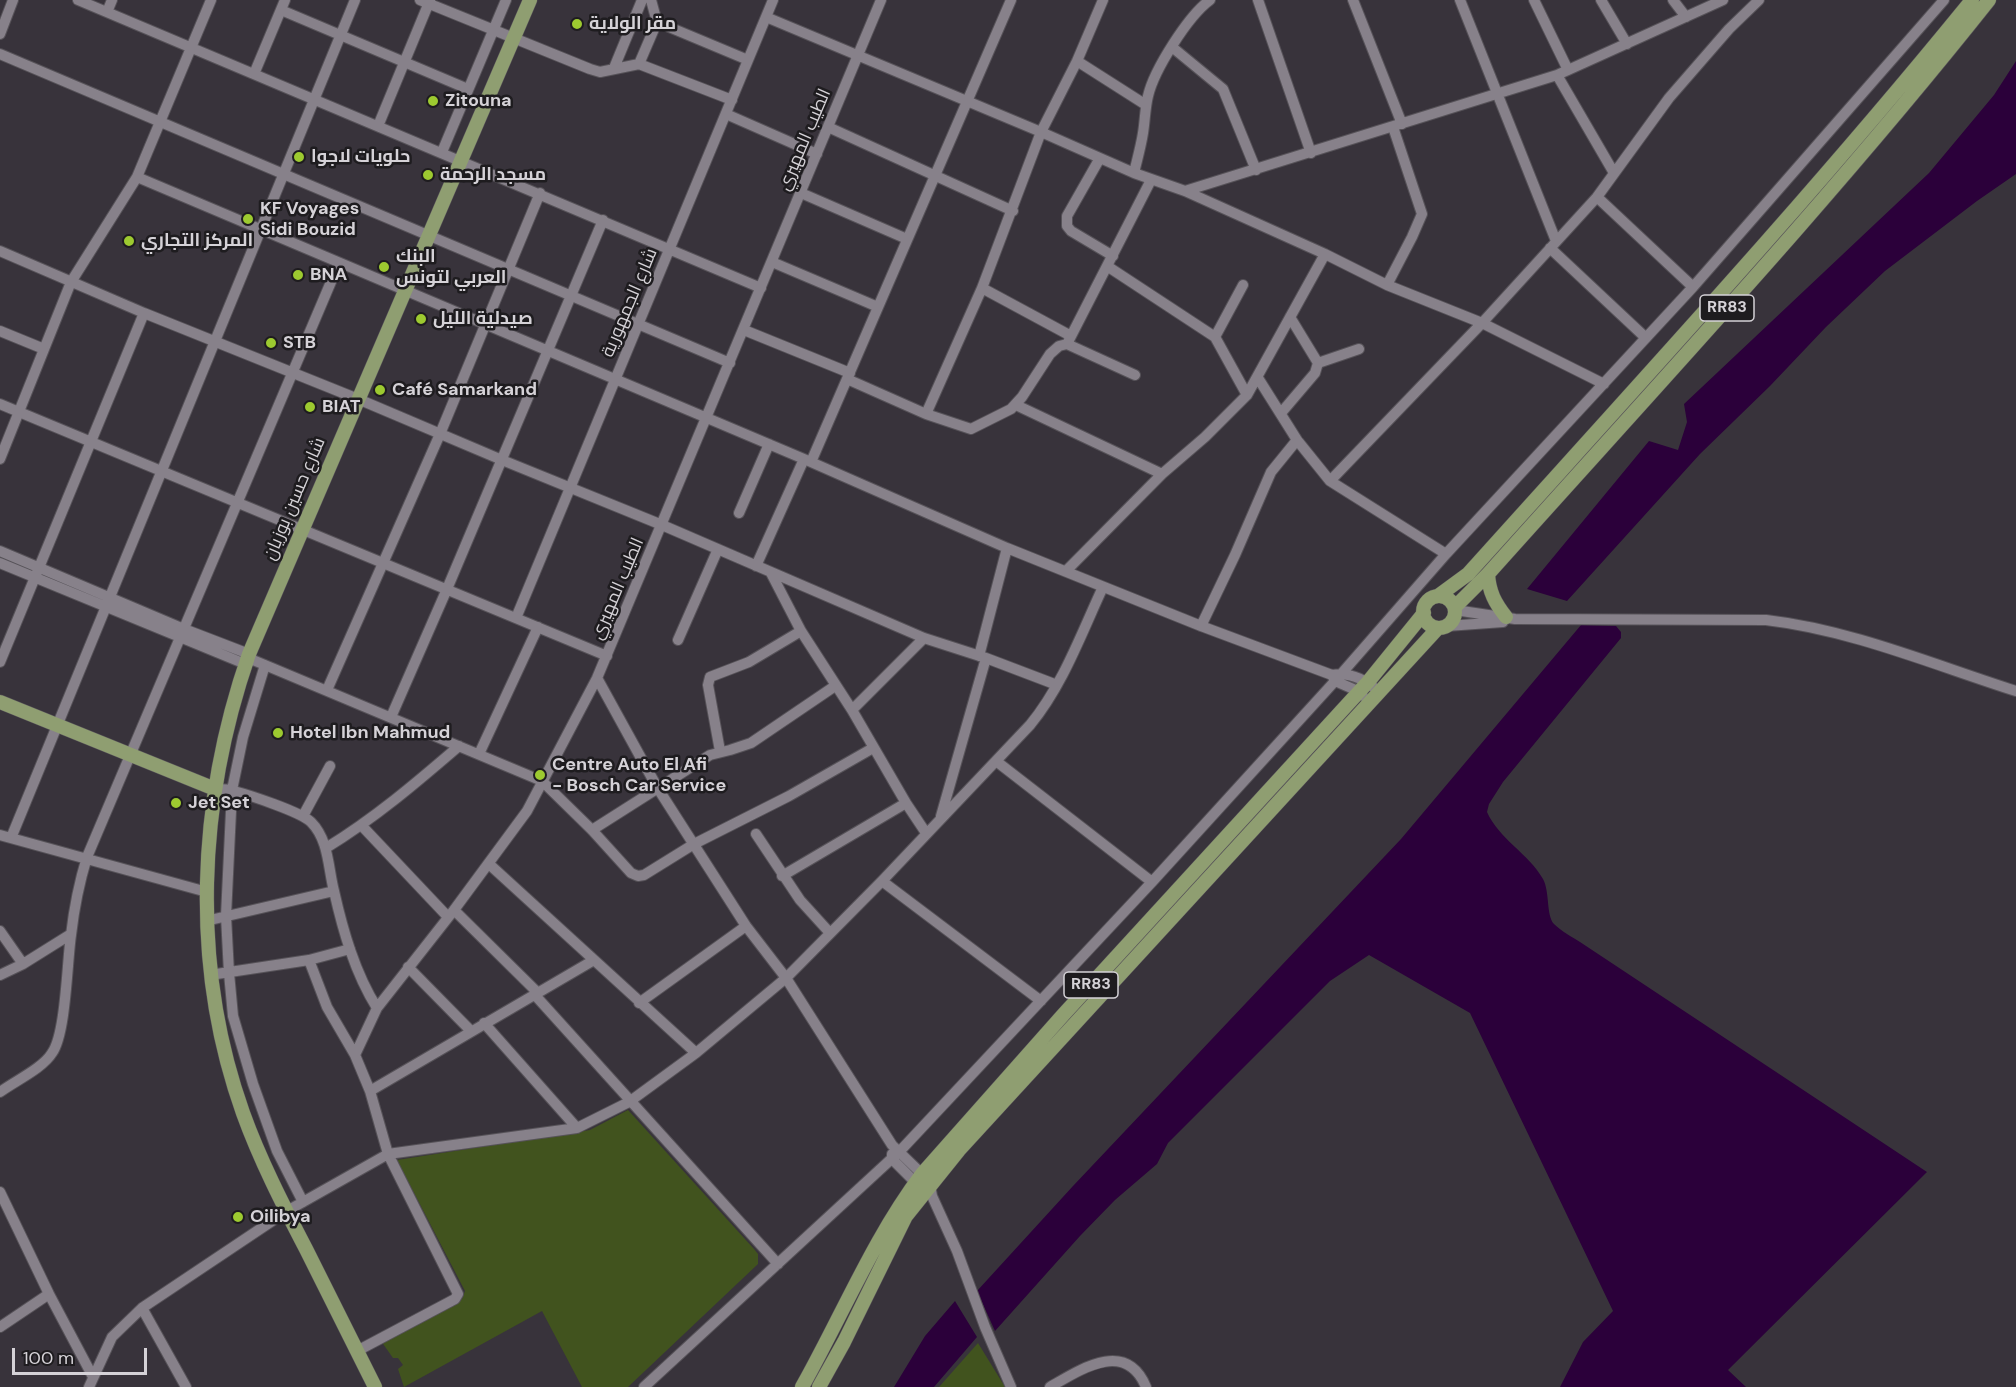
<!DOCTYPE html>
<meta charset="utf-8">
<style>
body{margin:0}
#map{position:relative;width:2016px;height:1387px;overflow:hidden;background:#38333b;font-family:"DM Sans",sans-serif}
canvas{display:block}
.scale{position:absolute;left:12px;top:1348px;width:135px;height:27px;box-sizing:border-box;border:3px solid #d5d2d7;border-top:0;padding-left:8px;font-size:18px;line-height:21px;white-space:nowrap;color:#d5d2d7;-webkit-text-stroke:4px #1e1c1f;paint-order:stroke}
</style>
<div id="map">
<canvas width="2016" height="1387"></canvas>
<div class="scale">100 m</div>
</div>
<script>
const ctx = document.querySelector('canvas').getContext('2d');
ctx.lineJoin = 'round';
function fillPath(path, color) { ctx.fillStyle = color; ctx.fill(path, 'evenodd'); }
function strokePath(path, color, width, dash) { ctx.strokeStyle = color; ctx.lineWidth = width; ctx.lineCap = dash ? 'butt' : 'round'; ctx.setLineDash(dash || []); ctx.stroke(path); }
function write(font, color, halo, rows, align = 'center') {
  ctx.font = font + ' "DM Sans",Cairo,sans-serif'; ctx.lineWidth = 5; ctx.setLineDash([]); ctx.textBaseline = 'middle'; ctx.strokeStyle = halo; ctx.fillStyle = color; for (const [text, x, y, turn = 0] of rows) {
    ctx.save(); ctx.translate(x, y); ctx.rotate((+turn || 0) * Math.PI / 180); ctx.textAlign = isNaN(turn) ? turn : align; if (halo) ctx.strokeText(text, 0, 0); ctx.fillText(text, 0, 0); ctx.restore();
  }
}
fillPath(new Path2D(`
 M628,1110L754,1249L758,1254V1264L628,1387H582L542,1311L404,1387L398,1369L403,1365L398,1358H393L381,1341L462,1299L465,1291L397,1160L590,1130Z
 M978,1343L1005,1387H939Z`), '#41531e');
fillPath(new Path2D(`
 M2016,61V174L1977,201L1885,271L1826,327L1770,386L1700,454L1567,601L1527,589L1649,441L1678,450L1687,422L1684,404L1929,173L1994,95Z
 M1581,625L1616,626L1621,632V638L1503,782L1489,804L1487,812C1499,839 1529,854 1543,879C1550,892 1546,915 1554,924C1561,931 1572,937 1580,942L1927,1172L1728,1370L1746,1387H1560L1583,1342L1613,1311L1470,1013L1369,955L1330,981L1168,1143L1157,1164L1115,1200L1080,1236L995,1331L977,1291L1073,1186L1401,839Z
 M955,1301L977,1337L934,1387H894L925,1336Z`), '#2b003a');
const minor = new Path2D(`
 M78,0L761,288
 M420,0L590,69L600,72L639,64L732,100
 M651,0L657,22L748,60
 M1258,0L1311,153
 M1353,0L1402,124
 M1460,0L1556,241
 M1534,0L1568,70
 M1601,0L1627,44
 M1673,0L1686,17
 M281,10L468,89
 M107,12L112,0
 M766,17L1041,132L1134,173L1185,191L1325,254L1387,285L1482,323L1604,384
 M0,34L13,0
 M1172,47L1223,89L1256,170
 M0,54L730,363
 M1077,61L1146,105
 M639,64L657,22
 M614,68L642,0
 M254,74L285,0
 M1557,75L1614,173
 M726,114L817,154
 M378,126L430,0
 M828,127L1013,211
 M442,152L506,0
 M1100,158L1067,216V226L1071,231L1113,256
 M1134,173C1137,160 1141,146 1143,133C1145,121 1145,108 1148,96C1154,70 1188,16 1210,0
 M137,177L804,459L1007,548L1201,626L1332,675C1350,672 1366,680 1379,692
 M1185,191L1557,75L1723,0
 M801,193L907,239
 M1597,197L1693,287
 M1550,248L1646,338
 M0,251L144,313L358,399L502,460L662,525L924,638L986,658L1057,685
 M772,262L878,307
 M1107,266L1215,337L1247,395
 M1387,285L1412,237L1422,214L1393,127
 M982,288L1071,336
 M744,330L850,373
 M0,331L44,349
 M1215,337L1243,285
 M1067,344L1135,375
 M1318,363L1359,349
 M1258,378L1297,440L1330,481L1482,323L1597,197L1669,98L1729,29L1759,0
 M847,379L926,414L971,429L1011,409L1022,397L1050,354L1059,346L1067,344L1151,180
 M0,404L607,656
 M1016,405L1162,474
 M1281,413L1315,373L1318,363L1290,317
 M926,414L982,288L1041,132L1077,61L1103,0
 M0,459L71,282L137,177L211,0
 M811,462L1011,0
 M1330,481L1446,554
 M739,513L769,444
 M0,551L184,629L249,654L253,660L542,781L592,830L631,873L638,876L644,875L694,844L789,796L873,748
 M0,563L238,661L246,663L253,660
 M756,566L804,459
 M1066,571L1162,474L1205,437L1247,395L1325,254
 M771,573L801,631L852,710L906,803L926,833
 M1455,610L1515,619L1766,620C1852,630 1934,665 2016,691
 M516,618L773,0
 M1201,626L1235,555L1271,472L1297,440
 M1447,626L1503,622
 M678,640L718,549
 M979,656L1007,548
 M0,662L144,313
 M265,665L243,737L232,790L226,916L229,973L233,1016L253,1084L277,1151L303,1202
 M1332,675L1335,681L1358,691L1363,696
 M597,678L657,787L746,926L786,978L892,1145L922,1174L930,1185L932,1196L957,1251L985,1327L1011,1387
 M327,690L440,434L540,193
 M852,710L924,638
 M391,717L447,589L603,220
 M720,751L708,685L710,677L749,662L801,631
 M479,754L538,627
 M996,761L1152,882
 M215,789C221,789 228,789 234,791C249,795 301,812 311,822C329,840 328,868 334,891C343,931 355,973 377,1008
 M303,816L330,766
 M941,816L986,658
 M362,826L448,917
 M592,830L710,755L730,750L751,743L835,686
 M756,834L800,900L830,933
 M0,835L207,892
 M11,838L355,0
 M326,848C375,818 416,783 459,746
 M489,864L696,1053
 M782,876L906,803
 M882,881L1041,1001
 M454,910L537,992
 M206,921L334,891
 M0,931L23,964
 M309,960L327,1007L355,1055
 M408,967L471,1031
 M0,975L23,964L71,934
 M210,975L309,960L350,949
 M534,994L778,1264
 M639,1003L746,926
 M484,1023L577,1128
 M370,1091L594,960
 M0,1092C15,1081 43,1068 52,1053C66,1034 67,962 71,935C74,909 79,883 87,857L339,263
 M892,1154V1159L920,1187
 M0,1192L49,1294L93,1377
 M142,1308L186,1387
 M0,1327L49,1294
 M357,1351L455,1299L458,1294L388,1154L370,1091L355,1055L377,1008L454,910L527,811L597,678L881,0
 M89,1387L112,1337L142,1308L287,1211L388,1154L577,1128L629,1102L696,1053L786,978L882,881L1030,725C1063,685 1081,634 1103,587
 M644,1387L900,1151L1152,882L1335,681L1446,554L1693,287L1944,0
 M1050,1387C1081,1369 1126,1339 1146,1387`);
const major = new Path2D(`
 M1488,574C1489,592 1495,603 1506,617
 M1438,596L1468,574C1638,385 1811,198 1972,0
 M1423 612a16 16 0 1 1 32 0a16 16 0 1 1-32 0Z
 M1455,607L1488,574C1657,385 1831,199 1989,0
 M0,702L215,789
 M375,1387C352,1341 329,1295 306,1249C283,1205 260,1160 243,1113C190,965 198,801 249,654L530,0
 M802,1387C842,1316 873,1239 922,1174L1063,1015L1368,682L1424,613
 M819,1387L844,1342L906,1216L959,1150L1438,628`);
strokePath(minor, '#565258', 12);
strokePath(major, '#565258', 15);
strokePath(minor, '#87818a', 10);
strokePath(major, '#8f9e71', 14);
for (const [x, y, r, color] of [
 [577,24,6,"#9dca30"],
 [433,101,6,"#9dca30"],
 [299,157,6,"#9dca30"],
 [428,175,6,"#9dca30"],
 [248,219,6,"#9dca30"],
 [129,241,6,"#9dca30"],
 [384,267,6,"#9dca30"],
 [298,275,6,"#9dca30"],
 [421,319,6,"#9dca30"],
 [271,343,6,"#9dca30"],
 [380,390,6,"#9dca30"],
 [310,407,6,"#9dca30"],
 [278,733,6,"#9dca30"],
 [540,775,6,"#9dca30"],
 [176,803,6,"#9dca30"],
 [238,1217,6,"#9dca30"]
]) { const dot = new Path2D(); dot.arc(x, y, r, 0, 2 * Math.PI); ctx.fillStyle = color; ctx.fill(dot); strokePath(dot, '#1e1c1f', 2); }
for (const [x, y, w] of [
 [1727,308,54],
 [1091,985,54]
]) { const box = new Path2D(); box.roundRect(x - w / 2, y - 13, w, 26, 4.5); ctx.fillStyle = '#1e1c1f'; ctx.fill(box); strokePath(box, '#d5d2d7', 1.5); }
write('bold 16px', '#d5d2d7', null, [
 ["RR83",1727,308],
 ["RR83",1091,985]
]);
write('bold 18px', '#d5d2d7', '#1e1c1f', [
 ["مقر الولاية",589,24],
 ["Zitouna",445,101],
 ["حلويات لاجوا",311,157],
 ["مسجد الرحمة",440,175],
 ["KF Voyages",260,209],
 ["Sidi Bouzid",260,230],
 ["المركز التجاري",141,241],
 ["البنك",396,257],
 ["العربي لتونس",396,278],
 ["BNA",310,275],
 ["صيدلية الليل",433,319],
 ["STB",283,343],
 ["Café Samarkand",392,390],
 ["BIAT",322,407],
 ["Hotel Ibn Mahmud",290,733],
 ["Centre Auto El Afi",552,765],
 ["- Bosch Car Service",552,786],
 ["Jet Set",188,803],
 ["Oilibya",250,1217]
], 'left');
write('18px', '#d5d2d7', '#1e1c1f', [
 ["الطيب المهيري",805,140,-67],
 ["شارع الجمهورية",630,303,-67],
 ["شارع حسين بوزيان",295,499,-67],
 ["الطيب المهيري",618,589,-67]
]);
</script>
